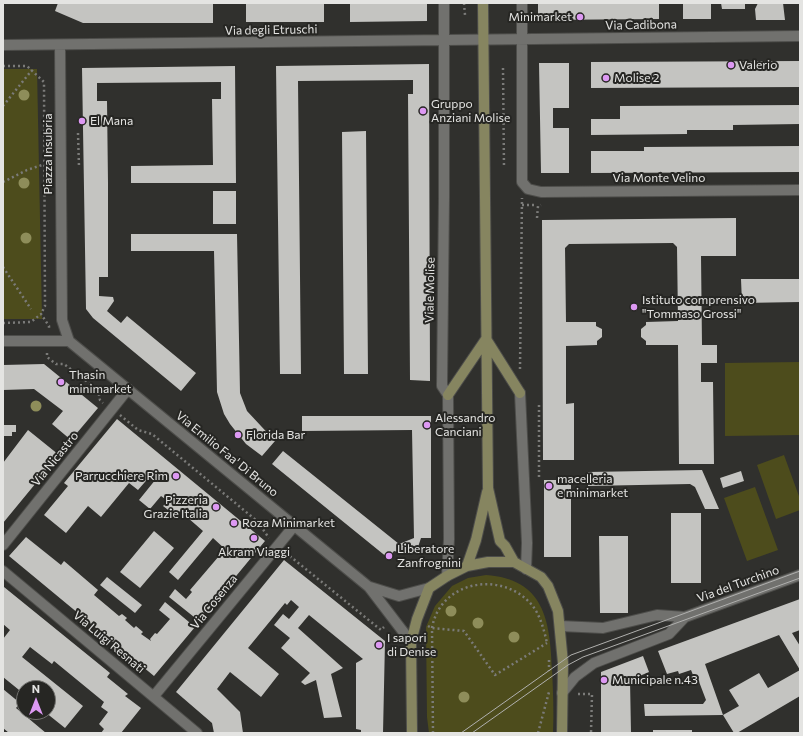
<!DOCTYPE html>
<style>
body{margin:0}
#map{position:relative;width:803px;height:736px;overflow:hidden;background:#30302d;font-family:Commissioner,sans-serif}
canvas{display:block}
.frame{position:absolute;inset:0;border:4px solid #e4e4e2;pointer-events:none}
.north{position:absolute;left:16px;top:680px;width:40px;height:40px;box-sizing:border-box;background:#262623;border:1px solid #72726f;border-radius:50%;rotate:0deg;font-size:11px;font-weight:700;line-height:16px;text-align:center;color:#e4e4e2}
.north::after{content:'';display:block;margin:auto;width:14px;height:18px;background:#dd99f3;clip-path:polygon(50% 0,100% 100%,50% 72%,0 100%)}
</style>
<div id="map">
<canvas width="803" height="736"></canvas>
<div class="frame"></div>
<div class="north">N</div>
</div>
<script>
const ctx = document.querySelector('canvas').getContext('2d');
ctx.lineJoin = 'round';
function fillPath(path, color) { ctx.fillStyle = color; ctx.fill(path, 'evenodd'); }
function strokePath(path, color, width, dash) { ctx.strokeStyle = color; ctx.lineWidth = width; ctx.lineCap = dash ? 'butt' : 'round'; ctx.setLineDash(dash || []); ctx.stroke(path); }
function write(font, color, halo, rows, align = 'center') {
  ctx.font = font + ' Commissioner,sans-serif'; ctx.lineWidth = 4; ctx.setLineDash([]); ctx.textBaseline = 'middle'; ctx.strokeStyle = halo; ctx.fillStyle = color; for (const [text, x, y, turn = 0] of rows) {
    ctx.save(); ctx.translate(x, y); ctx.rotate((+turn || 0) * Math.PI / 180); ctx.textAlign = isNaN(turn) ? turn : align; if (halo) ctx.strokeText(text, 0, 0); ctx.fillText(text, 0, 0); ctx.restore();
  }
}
fillPath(new Path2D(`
 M3,69H37L42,319H3Z
 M800,362V435L725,436V363Z
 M784,455L800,499V510L776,519L757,465Z
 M755,487L778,550L747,561L724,498Z
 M486,575C544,579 550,620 552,669C553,690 554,712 553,733H429L427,717L426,627L435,606L452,586L468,578Z`), '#4d4c1c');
fillPath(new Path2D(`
 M58,3H213V23H83L55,11Z
 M246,3H324V22H246Z
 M350,3H427V21L350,22Z
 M538,3H659V19L538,20Z
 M683,3H711V19H683Z
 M721,3H745V9H722Z
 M758,3H783L785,20H756L755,9Z
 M800,61V87L591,88V62Z
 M539,63H569V108H553V128H569V173H541Z
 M429,64L430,381L410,380L408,94H413V80L298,81L301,374H280L276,66Z
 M235,66L236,183H131V166L213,165L212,99H221V82L97,83V101H107L108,183V277H99V296L113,297L114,301L107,311L121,323L127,316L196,373L181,391L93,318L86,309L82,68Z
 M800,105V124L733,125V130H687V134L591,135V119H620V106Z
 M366,131L368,374H344L342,132Z
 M800,146V172L591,173V151H644V147Z
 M213,191H236V224H213Z
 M736,218V256H701L702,345H717V363H701V382H713L714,464H679L678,345H646V341L641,337V329L646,325V322L678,321L677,247L673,243L569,244L565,248L566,322H596V326L602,329V337L597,341V345L566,346V404L574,403V460H543L542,220Z
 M131,234H237L240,393L247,411L275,441L262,456L246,444L230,424L224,414L217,392L214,251H131Z
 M741,279H800V302L742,303Z
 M44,364L98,408L71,440L52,424L63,411L34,389L3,390V365Z
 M302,416H431V538H421L418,547L412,552L405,554L394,551L388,558L272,464L283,451L399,544L414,538L412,430L302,431Z
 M117,419L265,541L199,621L169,597L175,589L186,599L192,592L190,590L225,549L213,538L178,580L169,572L203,531L180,511L176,516L163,506L168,501L161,496L150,509L139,500L156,479L151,475L138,490L129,483L101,517L88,506L66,533L44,515L68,486L64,483Z
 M3,425H16V432H12V436H3Z
 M28,430L59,455L3,523V463Z
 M702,470L719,509H705L695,487L690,484L588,486V472Z
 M741,471L744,481L723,488L720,478Z
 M544,480H571V557H544Z
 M671,513H701V583H671Z
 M154,531L174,548L140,588L120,572Z
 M599,536H628V613H600Z
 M26,537L61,565L64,561L98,590L94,595L119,616L122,614L127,618L125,620L134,628L136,626L143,632L141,634L151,641L150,639L155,633L157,634L170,619L159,610L165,602L195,627L154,676L9,556Z
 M284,560L385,641L383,733H361V730L356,729V663L363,659L309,615L298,628L343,668L331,674L342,717L324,718L316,680L305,685L301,682L310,673L281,648L290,638L274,625L283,614L289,619L299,607L291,600L287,605L285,603L248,648L279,674L261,697L230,672L217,689L240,712L243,733H214L212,723L176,692Z
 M107,577L142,605L135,613L100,585Z
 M4,587L110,673L107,677L128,694L125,696L141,708L121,733H101L104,729L99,724L108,712L101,707L104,702L54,661L52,664L30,647L22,657L83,706L65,728L45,712H48V688H24V694L3,677V639L10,630L3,624Z
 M800,599V630L792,633L800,646V696L737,733H734L723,715L739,706L729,690L759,673L768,688L800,670L779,635L705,664L723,715L645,716L644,704H703L706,700L698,679L695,680L691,670L679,674L678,671L667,674L658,651Z
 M643,656L649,672L630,680L631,733H601V672Z
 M3,689L20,703L16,708L46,733H9L3,728Z
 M653,730H692V733H653Z`), '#c4c4c1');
const minor = new Path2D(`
 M444,3V198L442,386L448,395L449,539L447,576
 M522,3V182L528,189L541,192L800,190
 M3,45L800,36
 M60,45L62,320L69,341L369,587L411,642
 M3,341H69
 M520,393L527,543L526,569
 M3,545L128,389
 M3,571L197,733
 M370,587L399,596L429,588
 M560,626L603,628L657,615L685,617L800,575
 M562,693L575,677L594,663L669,634L685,617
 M154,696L294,526`);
const secondary = new Path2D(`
 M483,3L488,488L500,541L505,546L514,562
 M486,339L520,393
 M448,395L486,339
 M467,566L476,540L487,492
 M412,733L411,642L417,619L429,588L447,576L467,566L488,562H514L541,577L548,586L558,611L563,663L562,733`);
strokePath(minor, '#4d4d4a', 12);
strokePath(secondary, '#4d4d4a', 12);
strokePath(new Path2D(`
 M464,3L465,15
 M3,66H27L44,82L45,306L41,314
 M503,68L504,168
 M3,106L32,70
 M78,133L79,167
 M3,182L27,170L45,164
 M522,205H537
 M537,218L538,206L541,205
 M3,267L31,309
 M3,323L31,322L41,314L49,326V330
 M47,353V357L56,364H64L98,390L100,400L103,403
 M520,369L522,198
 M539,405V478
 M120,415L138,430L152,434L257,521L269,538
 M286,553L381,630L384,627
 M428,626L432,628L464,631L495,675L547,643
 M549,660V671
 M578,694H592L591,733
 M433,733L432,628C440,581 501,570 531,604C540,614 544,630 547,643
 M538,733L549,692`), '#7b7b79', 2.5, [2, 3]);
strokePath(minor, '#71716e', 10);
strokePath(secondary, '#868560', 10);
strokePath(new Path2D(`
 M461,733L571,655L800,571
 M472,733L568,665L583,657L800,578`), '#b0b0ae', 1);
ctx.fillStyle = '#8e8d5a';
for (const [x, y] of [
 [24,95],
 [24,183],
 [26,238],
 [36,406],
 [451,611],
 [478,623],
 [514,637],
 [464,697]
]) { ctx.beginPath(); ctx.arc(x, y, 5.5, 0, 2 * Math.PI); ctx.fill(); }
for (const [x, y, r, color] of [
 [580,17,4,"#dd99f3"],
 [731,65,4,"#dd99f3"],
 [606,78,4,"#dd99f3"],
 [423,111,4,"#dd99f3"],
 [82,121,4,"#dd99f3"],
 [634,307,4,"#dd99f3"],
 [61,382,4,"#dd99f3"],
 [427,425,4,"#dd99f3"],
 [238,435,4,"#dd99f3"],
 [176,476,4,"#dd99f3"],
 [549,486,4,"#dd99f3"],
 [216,507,4,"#dd99f3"],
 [234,523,4,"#dd99f3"],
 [254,538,4,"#dd99f3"],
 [389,556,4,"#dd99f3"],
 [379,645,4,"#dd99f3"],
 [604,680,4,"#dd99f3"]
]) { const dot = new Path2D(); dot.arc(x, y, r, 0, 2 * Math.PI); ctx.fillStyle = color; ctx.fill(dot); strokePath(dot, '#262623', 1.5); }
write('12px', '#e4e4e2', '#262623', [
 ["Minimarket",572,17,"right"],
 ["Valerio",739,65],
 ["Molise 2",614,78],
 ["Gruppo",431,104],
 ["Anziani Molise",431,118],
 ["El Mana",90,121],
 ["Istituto comprensivo",642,300],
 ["\"Tommaso Grossi\"",642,314],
 ["Thasin",69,375],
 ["minimarket",69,389],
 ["Alessandro",435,418],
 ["Canciani",435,432],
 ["Florida Bar",246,435],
 ["Parrucchiere Rim",168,476,"right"],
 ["macelleria",557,479],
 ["e minimarket",557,493],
 ["Pizzeria",208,500,"right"],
 ["Grazie Italia",208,514,"right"],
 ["Roza Minimarket",242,523],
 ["Liberatore",397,549],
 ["Zanfrognini",397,563],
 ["Akram Viaggi",254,552,"center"],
 ["I sapori",387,638],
 ["di Denise",387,652],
 ["Municipale n.43",612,680]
], 'left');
write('12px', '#e4e4e2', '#262623', [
 ["Via Cadibona",641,25,-1],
 ["Via degli Etruschi",271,30,-1],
 ["Piazza Insubria",48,154,-90],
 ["Via Monte Velino",659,178],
 ["Viale Molise",430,290,-89],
 ["Via Emilio Faa' Di Bruno",227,454,39],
 ["Via Nicastro",55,459,-51],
 ["Via del Turchino",738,584,-20],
 ["Via Cosenza",214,602,-51],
 ["Via Luigi Resnati",109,642,40]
]);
</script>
